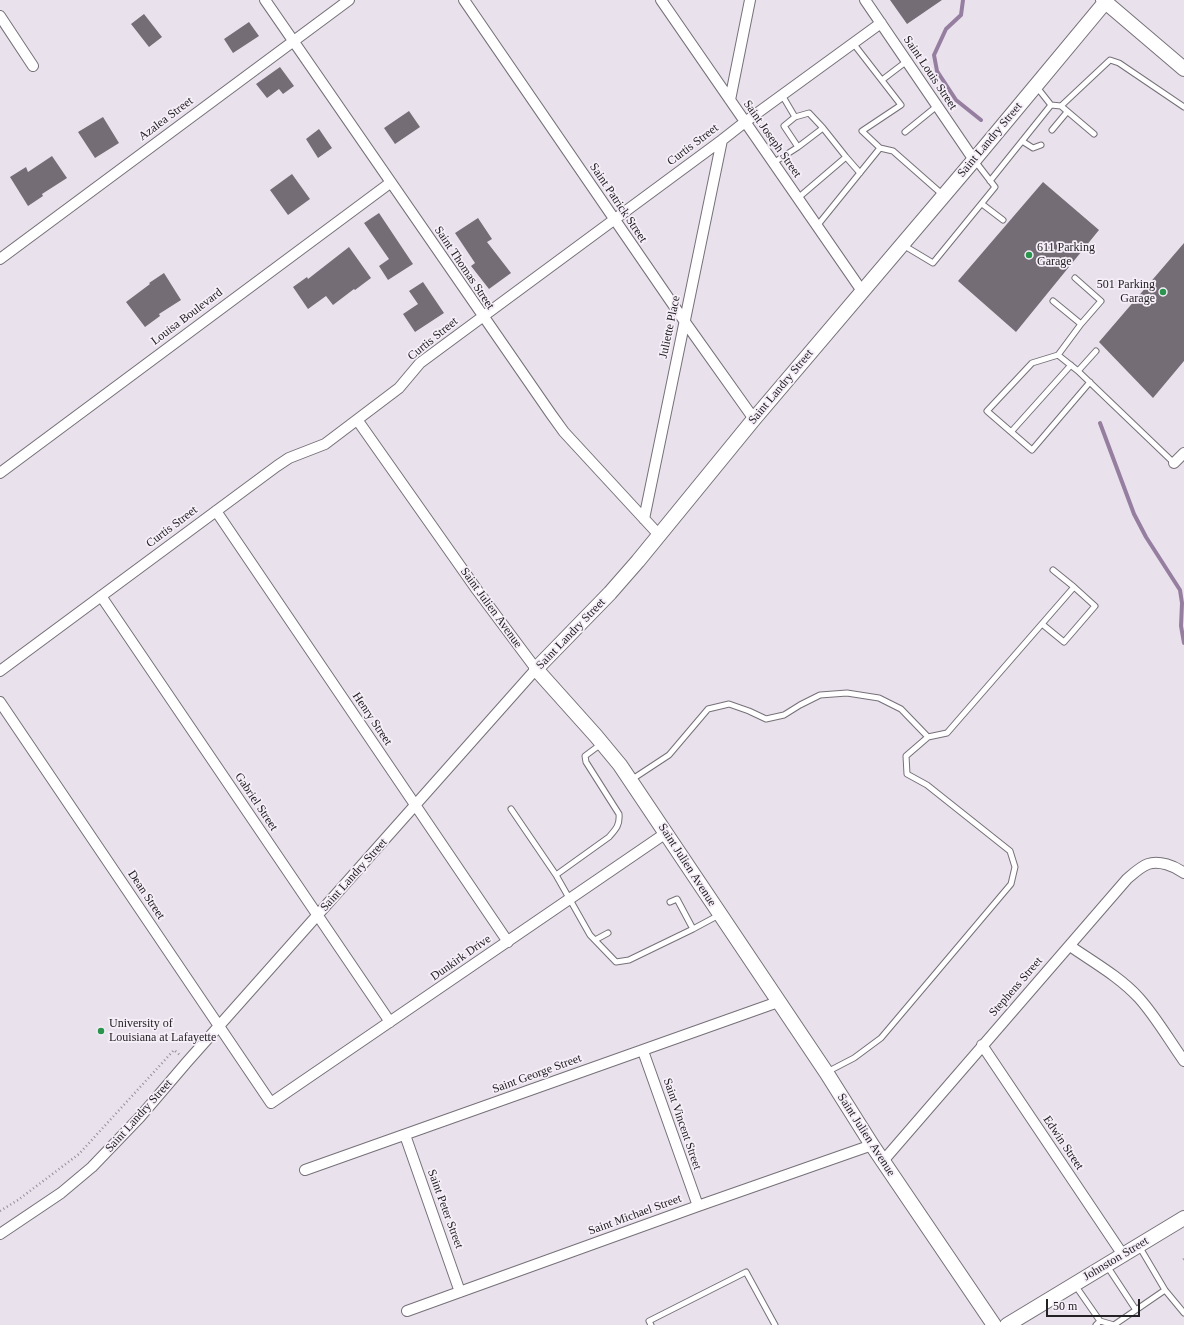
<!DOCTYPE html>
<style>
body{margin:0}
#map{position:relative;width:1184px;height:1325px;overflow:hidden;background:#e9e2ec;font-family:"Times New Roman",serif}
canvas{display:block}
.scale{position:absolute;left:1046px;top:1299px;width:94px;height:18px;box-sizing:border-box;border:2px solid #232124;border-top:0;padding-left:5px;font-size:12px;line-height:14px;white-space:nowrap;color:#232124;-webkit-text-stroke:3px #f6eff9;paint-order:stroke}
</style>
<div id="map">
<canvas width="1184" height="1325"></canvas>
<div class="scale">50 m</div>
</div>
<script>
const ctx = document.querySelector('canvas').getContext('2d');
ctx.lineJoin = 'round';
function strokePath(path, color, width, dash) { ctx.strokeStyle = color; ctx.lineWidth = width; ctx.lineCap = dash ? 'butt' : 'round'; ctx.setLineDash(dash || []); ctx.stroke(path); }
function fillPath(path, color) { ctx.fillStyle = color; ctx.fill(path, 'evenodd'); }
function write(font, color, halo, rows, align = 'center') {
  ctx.font = font + ' "Times New Roman",serif'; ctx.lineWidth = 3.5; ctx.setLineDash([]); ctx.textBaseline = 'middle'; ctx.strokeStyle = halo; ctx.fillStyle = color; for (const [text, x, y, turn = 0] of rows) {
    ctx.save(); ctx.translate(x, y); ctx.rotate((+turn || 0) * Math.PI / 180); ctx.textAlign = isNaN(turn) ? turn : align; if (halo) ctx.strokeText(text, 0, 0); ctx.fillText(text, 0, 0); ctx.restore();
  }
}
strokePath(new Path2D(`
 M963,0L961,15L946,29L934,55L937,71L956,100L981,120
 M1100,423L1134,514L1146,537L1180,590L1182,603L1181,626L1184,643`), '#967ea0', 4);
fillPath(new Path2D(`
 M890,0H942L907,24Z
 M144,14L162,37L149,47L131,24Z
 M249,22L259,36L233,53L224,39Z
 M280,67L294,86L283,94L279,89L267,98L256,84Z
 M409,111L420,127L395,144L384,128Z
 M103,117L119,143L95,158L78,132Z
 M319,129L332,148L318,158L306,139Z
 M52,156L67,178L42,194L43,196L28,206L10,177L26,167L28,172Z
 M292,174L310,199L288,215L270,190Z
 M1043,182L1099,230L1016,332L958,281Z
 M379,213L413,264L388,280L379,266L389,259L364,223Z
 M478,218L492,239L487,242L511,273L489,289L471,266L475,263L455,233Z
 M1184,243V361L1153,398L1099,342Z
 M349,247L371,278L355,290L354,289L333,305L326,296L308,309L293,287L307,277L308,279Z
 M164,273L181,300L159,314L160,316L145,327L126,302L150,284L149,283Z
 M423,282L444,313L415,332L403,314L418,304L409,291Z`), '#746d76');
const lane = new Path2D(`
 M853,43L901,105L862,131L880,148
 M882,80L907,61
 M1051,105L1061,106L1110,60L1119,63L1184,107
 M1061,106L1094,134
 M795,117L809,113L823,128L798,147
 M823,128L846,157L860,173
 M1052,130L1067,112
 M905,132L937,106
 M1022,141L1033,148L1041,145
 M773,163L798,147L784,126L795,117L782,95
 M990,181L1051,105L1036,86
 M798,198L846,157
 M982,204L1003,220
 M817,226L880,148L893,151L943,195
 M903,245L933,263L995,187L975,161
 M1075,278L1101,301L1081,324
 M1053,301L1081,324L1058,355
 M1096,351L1078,371L1174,463
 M1078,371L1058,355L1032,363L987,411L1032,450L1090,382
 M1011,432L1071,365
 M1053,570L1074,587
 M631,780L669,755L708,709L729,704L749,711L766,719L784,715L800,705L820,695L847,693L879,698L901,709L928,737
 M511,809L556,875L590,935L616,962L629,960L693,929L677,899L670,902
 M556,875L609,837C616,829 620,825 619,814L586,762L585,756L601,744
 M693,929L719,915
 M595,940L608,933
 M827,1072L854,1058L881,1038L1011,884L1015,867L1010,851L927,785L907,774L906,756L928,737L947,733L1074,587L1095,606L1064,642L1042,624
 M1139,1246L1165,1290
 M1107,1266L1136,1310
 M1075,1285L1100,1321L1096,1325
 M1100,1321L1114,1325L1165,1290L1184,1313
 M651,1325L649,1321L746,1272L775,1325`);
const street = new Path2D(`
 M265,0L551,414L564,432L660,536
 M464,0L685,322L754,419
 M661,0L862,291
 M865,0L974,160
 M0,16L33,66
 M730,100L750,0
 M0,259L349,0
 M1174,463L1184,453
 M0,473L390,183
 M216,511L508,942
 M644,519L722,140
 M101,596L390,1022
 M0,671L277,466L289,458L325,444L399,388L420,363L722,140L745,122L881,23
 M0,702L271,1103L666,833
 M1070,946C1093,962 1120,977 1139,998C1156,1017 1169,1040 1184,1061
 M982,1045L1123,1255
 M643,1051L698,1206
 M405,1135L460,1292
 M883,1161L1127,879C1133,874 1140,867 1148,864C1159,860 1175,866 1184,873
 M305,1170L778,1002
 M0,1234L61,1193L92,1167L140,1117L187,1062L536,669L477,590L358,421
 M407,1311L698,1206L872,1145`);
const secondary = new Path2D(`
 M1103,0L1184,69
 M994,1325L872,1145L826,1072L620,765L596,736L536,669L610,593L638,561L754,419L974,160L1107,0
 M1007,1325L1184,1218`);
strokePath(lane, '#767079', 7);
strokePath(street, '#767079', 12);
strokePath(secondary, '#767079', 16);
strokePath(new Path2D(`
 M0,1211L18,1200L79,1154L174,1050L180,1055
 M1184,1259L1183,1260L1184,1261`), '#948f96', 2.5, [1, 3]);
strokePath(lane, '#fff', 5);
strokePath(street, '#fff', 10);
strokePath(secondary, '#fff', 14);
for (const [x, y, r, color] of [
 [1029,255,4,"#2b954d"],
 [1163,292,4,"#2b954d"],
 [101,1031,4,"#2b954d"]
]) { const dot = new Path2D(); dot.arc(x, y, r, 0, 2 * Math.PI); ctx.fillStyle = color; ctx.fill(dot); strokePath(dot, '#f6eff9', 1.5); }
write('12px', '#232124', '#f6eff9', [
 ["Saint Louis Street",930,73,56],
 ["Azalea Street",166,119,-37],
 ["Saint Joseph Street",772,139,55],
 ["Saint Landry Street",990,140,-50],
 ["Curtis Street",693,145,-37],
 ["Saint Patrick Street",618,203,56],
 ["Saint Thomas Street",464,268,56],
 ["Louisa Boulevard",187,317,-37],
 ["Juliette Place",670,327,-78],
 ["Curtis Street",433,339,-39],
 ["Saint Landry Street",781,387,-50],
 ["Curtis Street",172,527,-37],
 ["Saint Julien Avenue",491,608,54],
 ["Saint Landry Street",571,634,-46],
 ["Henry Street",372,719,56],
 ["Gabriel Street",256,802,56],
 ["Saint Julien Avenue",687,865,57],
 ["Saint Landry Street",354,875,-48],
 ["Dean Street",146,895,56],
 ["Dunkirk Drive",461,958,-35],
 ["Stephens Street",1016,987,-49],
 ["Saint George Street",537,1074,-20],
 ["Saint Landry Street",139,1116,-48],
 ["Saint Vincent Street",682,1124,71],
 ["Saint Julien Avenue",866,1135,57],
 ["Edwin Street",1063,1143,56],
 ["Saint Peter Street",445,1209,70],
 ["Saint Michael Street",635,1215,-20],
 ["Johnston Street",1116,1259,-31]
]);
write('12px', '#232124', '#f6eff9', [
 ["611 Parking",1037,248],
 ["Garage",1037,262],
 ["501 Parking",1155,285,"right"],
 ["Garage",1155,299,"right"],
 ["University of",109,1024],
 ["Louisiana at Lafayette",109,1038]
], 'left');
</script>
